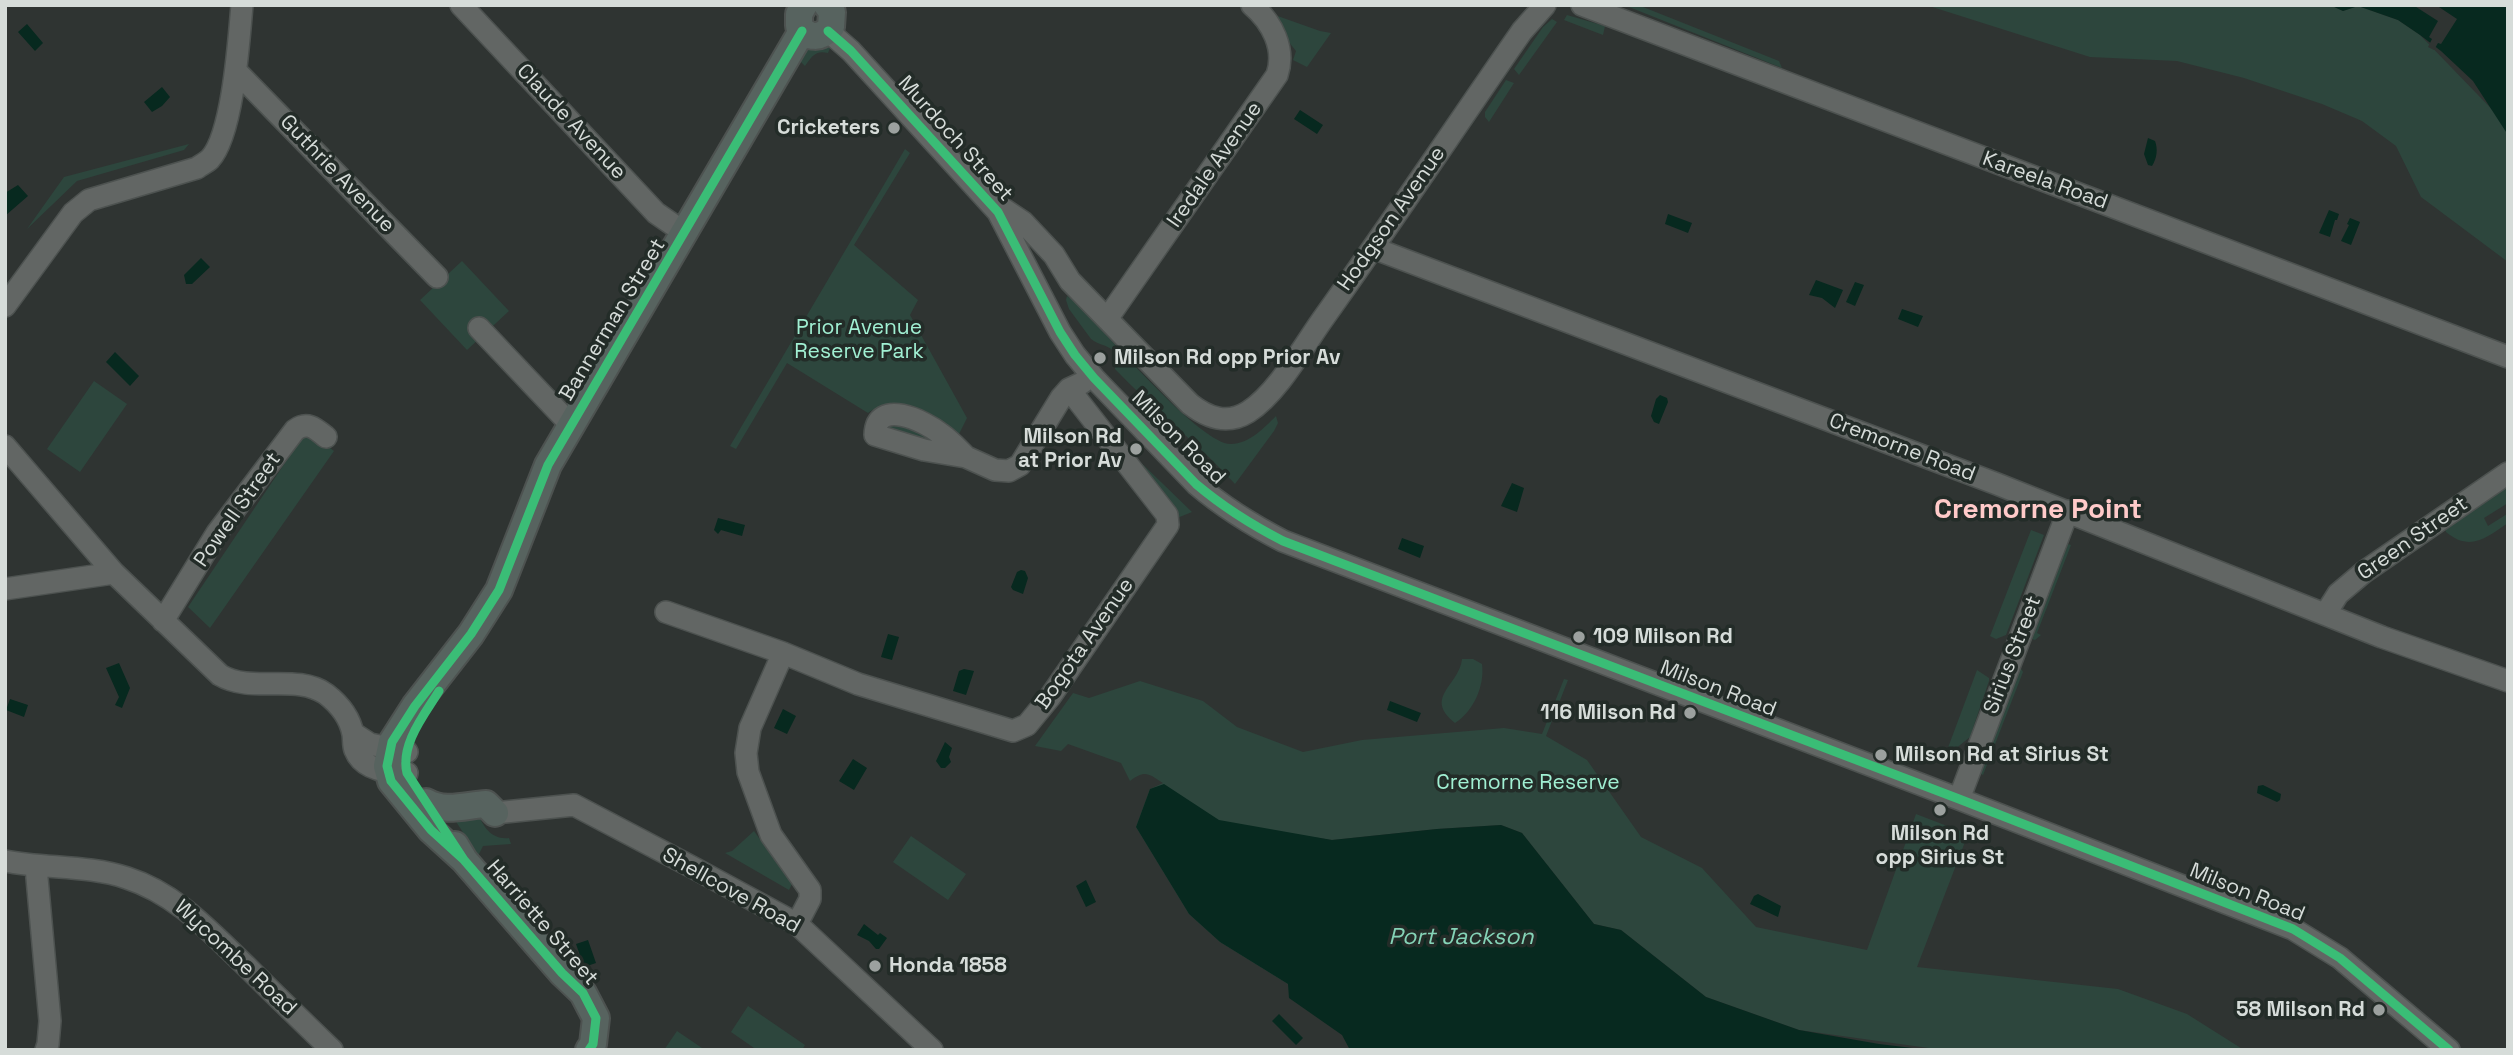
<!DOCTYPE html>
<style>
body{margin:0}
#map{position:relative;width:2513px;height:1055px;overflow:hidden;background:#2f3432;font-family:"Space Grotesk",sans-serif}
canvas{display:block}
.frame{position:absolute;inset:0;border:7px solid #d6dcd9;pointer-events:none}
</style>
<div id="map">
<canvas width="2513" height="1055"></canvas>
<div class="frame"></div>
</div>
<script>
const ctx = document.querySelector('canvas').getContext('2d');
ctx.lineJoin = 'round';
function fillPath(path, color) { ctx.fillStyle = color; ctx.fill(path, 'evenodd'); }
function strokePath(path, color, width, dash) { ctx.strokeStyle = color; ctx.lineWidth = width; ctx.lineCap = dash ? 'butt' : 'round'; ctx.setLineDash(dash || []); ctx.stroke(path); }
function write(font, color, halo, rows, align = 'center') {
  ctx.font = font + ' "Space Grotesk",sans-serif'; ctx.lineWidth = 7; ctx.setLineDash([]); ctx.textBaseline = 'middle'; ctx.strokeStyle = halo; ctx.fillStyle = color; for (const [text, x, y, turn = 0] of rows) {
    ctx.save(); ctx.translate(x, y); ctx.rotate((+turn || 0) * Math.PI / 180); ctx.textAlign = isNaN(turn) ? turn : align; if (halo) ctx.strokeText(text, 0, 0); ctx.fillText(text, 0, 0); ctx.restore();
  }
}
fillPath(new Path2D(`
 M1624,5H1638L1779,61L1782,68Z
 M1926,5H2330L2343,11L2358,6L2398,20L2420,35L2508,126V262L2421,197L2396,146L2362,121L2322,104L2244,78L2177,61L2090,57Z
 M1272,14L1320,31L1331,33L1307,67L1293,60L1296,51L1280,31Z
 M1567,15L1605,26L1603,35L1564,20Z
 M1552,19L1557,22L1519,75L1514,69L1543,27Z
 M821,45L830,48L828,53C816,50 812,56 805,66L798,59C805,50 810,46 821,45Z
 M1506,80L1514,83L1489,122L1485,117V112Z
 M189,144L184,150L77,181L27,229L64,177Z
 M905,149L910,153L854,245L918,300L910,315L967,418L959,434C936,419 893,393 868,413L787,363L736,449L730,446Z
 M462,261L509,311L467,350L420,300Z
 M1067,296C1079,303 1089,317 1098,326C1120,349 1203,445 1231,444C1249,444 1265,427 1276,416L1278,423L1274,431L1235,484C1198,443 1153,409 1115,369V353C1108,344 1100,346 1091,339L1069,309L1066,300Z
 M94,381L127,404L80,472L47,449Z
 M891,422L920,431L936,444L888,429L887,426Z
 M311,433L334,451L210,628L188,607L301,439Z
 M1130,452L1192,512L1177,518Z
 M2508,483V503L2484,518L2488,526L2507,514L2508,523C2486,538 2470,552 2446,532L2445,527Z
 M2031,530L2044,535L2006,635L1996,639L1990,636Z
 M2068,544L2071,545L2037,633L2041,635L2035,640L2032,639Z
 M1462,659H1473L1482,664C1485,686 1473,712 1455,723C1423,697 1459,686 1462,659Z
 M2020,667L2023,672L1983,775L1979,773Z
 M1977,670L1989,678V681L1970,737L1949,754L1946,753Z
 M1564,679L1568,680L1546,736L1587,760L1641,837L1702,868L1756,927L1867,950L1916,814L1968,834L1917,967L2118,989L2187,1014L2244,1050H1943L1799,1030L1706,997L1621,930L1594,924L1522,833L1501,825L1437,829L1332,840L1280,832L1289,998L1288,984L1220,942L1189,914L1136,827L1150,789L1163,783C1149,774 1145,769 1130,781L1121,763L1068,744L1061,751L1035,746L1073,693L1089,698L1140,681L1203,701L1237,727L1303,752L1362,740L1504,728L1542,734Z
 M478,813C483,827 492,840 509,838L511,844L483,846L478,856L455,820Z
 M754,831L792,884L789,890L725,853L732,851Z
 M911,836L966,874L948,900L893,862Z
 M748,1006L805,1045L802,1050H757L731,1032Z
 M677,1031L705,1050H664Z`), '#2d463d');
fillPath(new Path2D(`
 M2330,5H2508V135L2473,81L2441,51L2420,35L2398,20L2358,6L2343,11Z
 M27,24L43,43L35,51L18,32Z
 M162,87L170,97L162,106L152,112L144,102Z
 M1300,110L1323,125L1317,134L1294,119Z
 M2148,138L2155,141C2158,149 2157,158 2152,166L2148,165L2144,154Z
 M18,185L28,196L5,216V193Z
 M2329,210L2339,214L2337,220H2335L2330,237L2319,233Z
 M1668,214L1692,223L1688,233L1665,224Z
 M2350,218L2360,222L2351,245L2341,241L2349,225L2347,224Z
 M201,258L210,267L192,284H186L184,275Z
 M1816,280L1843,290L1835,308L1822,298L1809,295Z
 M1855,282L1864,285L1855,306L1846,302Z
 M1902,309L1923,316L1918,327L1898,319Z
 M115,352L139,376L130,386L106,362Z
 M1660,395L1667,398L1668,402L1659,424L1654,422L1651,416L1656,399Z
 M1512,483L1524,488L1517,512L1501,506Z
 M718,518L745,525L742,536L721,530L718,534L714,530Z
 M1402,538L1424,546L1420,558L1398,549Z
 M1021,570L1025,571L1028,578L1023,594L1013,590L1011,587L1017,572Z
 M888,634L899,637L892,660L881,657Z
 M119,663L130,688L122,708L115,705L119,697L106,668Z
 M964,669L974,671L966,695L953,691L959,671Z
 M10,699L28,705L24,717L6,710Z
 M1390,701L1421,713L1417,722L1387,710Z
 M783,709L796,716L787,734L774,728Z
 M945,742L952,748L949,757L951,762L945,768H941L936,761Z
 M853,759L867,768L854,790L839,781Z
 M1164,784L1219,820L1332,840L1437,829L1501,825L1522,833L1594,924L1621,930L1706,997L1799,1030L1879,1044L1929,1050H1350L1342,1035L1289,998L1288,984L1220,942L1189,914L1136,827L1150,789Z
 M2263,785L2281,794L2280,800L2277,802L2257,793L2258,786Z
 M1086,880L1096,902L1086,907L1076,886Z
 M1758,894L1781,906L1778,917L1750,904L1754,896Z
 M864,924L878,935L880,933L887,938L879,949H876L869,941L857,935Z
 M588,940L596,963L584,967L576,944Z
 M1279,1014L1303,1038L1296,1045L1272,1021Z`), '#07291f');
fillPath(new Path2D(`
 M2413,5H2436L2457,19L2441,44L2438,43L2434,50L2428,47L2432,39L2429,37L2438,21Z`), '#2f3432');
const minor = new Path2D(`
 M461,5L656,213L685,233
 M1582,5L2508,357
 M828,31L851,51L998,212L1060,332L1075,355L1094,378L1196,484C1223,507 1252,525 1283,541L1959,799L2293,929L2340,958L2449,1050
 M236,71L437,277
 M996,204L1023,222L1054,255L1070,281L1190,404C1208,418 1227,425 1248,412C1278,393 1304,345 1325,316C1392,222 1456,126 1522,31L1545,5
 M1373,248L1997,484L2382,637L2508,681
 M5,306L73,213L89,200L197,168C201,165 207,162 210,159C233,134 239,39 242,5
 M1107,319L1277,75C1286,49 1272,22 1252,5
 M479,328L571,425
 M5,446L114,573
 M966,457C958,449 950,440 941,434C925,421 876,397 875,435L924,450L966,457L995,470L1009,471L1020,465L1061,398L1069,389L1082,383
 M5,589L114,573L220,675C252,694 296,673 326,694C339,704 350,718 353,734C354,740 353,745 355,750C363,770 390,773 407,773
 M666,612L783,653L858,684L1013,731L1027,725L1050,697L1168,525L1167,515L1069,389
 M2326,613L2338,594L2364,572L2508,473
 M163,621L217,533L295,430C307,421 315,428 326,437
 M783,653L750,728L746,753L748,772L771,835L810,890V899L797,924
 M353,733L370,744L407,752
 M1959,799L2068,511
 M495,813L574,805L692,867L797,924L932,1050
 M5,861C46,869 88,865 127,878C177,894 210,932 247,967C275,995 303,1022 332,1050
 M36,867L50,1021L48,1044L46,1050`);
const major = new Path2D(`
 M804,5L799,14V26C808,39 821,39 831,27L832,12L827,5
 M426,802C445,813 466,805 486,804L495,813
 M455,845L464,860L562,973L583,993L596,1018L593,1044L589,1050
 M464,860L431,830L391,781L387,766L392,742L415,706L471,634L499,590L548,465L802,31`);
strokePath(minor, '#4d5250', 24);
strokePath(major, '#4d5250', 30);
strokePath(minor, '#626664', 21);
strokePath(major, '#57635f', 26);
strokePath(new Path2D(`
 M828,31L851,51L998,212L1060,332L1075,355L1094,378L1196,484C1223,507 1252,525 1283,541L1959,799L2293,929L2340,958L2449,1050
 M439,691C425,714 400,744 407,773L464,860L562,973L583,993L596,1018L593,1044L589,1050
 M464,860L431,830L391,781L387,766L392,742L415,706L471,634L499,590L548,465L802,31`), '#3abd76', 9);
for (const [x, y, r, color] of [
 [894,128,7,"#9ca19f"],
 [1100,358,7,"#9ca19f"],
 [1136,449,7,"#9ca19f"],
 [1579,637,7,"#9ca19f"],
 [1690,713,7,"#9ca19f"],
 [1881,755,7,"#9ca19f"],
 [1940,810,7,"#9ca19f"],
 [875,966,7,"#9ca19f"],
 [2379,1010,7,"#9ca19f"]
]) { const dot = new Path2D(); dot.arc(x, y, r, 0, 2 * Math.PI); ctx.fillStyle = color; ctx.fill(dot); strokePath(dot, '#232c28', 2.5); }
write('21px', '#d6dcd9', '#232c28', [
 ["Claude Avenue",571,122,47],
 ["Murdoch Street",955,139,48],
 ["Iredale Avenue",1215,165,-55],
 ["Guthrie Avenue",337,174,46],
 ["Kareela Road",2045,181,20],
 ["Hodgson Avenue",1392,219,-55],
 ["Bannerman Street",613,320,-59],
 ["Milson Road",1178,438,45],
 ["Cremorne Road",1902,448,21],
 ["Powell Street",238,510,-55],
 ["Green Street",2413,539,-35],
 ["Bogota Avenue",1085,644,-55],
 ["Sirius Street",2013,655,-69],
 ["Milson Road",1718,689,21],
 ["Shellcove Road",731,891,29],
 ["Milson Road",2247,893,22],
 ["Harriette Street",542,923,49],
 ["Wycombe Road",235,958,43]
]);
write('bold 21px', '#d6dcd9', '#232c28', [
 ["Cricketers",880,128],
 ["Milson Rd opp Prior Av",1114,358,"left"],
 ["Milson Rd",1122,437],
 ["at Prior Av",1122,461],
 ["109 Milson Rd",1593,637,"left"],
 ["116 Milson Rd",1676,713],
 ["Milson Rd at Sirius St",1895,755,"left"],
 ["Milson Rd",1940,834,"center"],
 ["opp Sirius St",1940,858,"center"],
 ["Honda 1858",889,966,"left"],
 ["58 Milson Rd",2365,1010]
], 'right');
write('21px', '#a1f0d3', '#232c28', [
 ["Prior Avenue",859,328],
 ["Reserve Park",859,352],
 ["Cremorne Reserve",1528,783]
]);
write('italic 23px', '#85d3b7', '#232c28', [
 ["Port Jackson",1461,938]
]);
write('bold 28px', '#ffcac9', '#232c28', [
 ["Cremorne Point",2038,510]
]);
</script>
